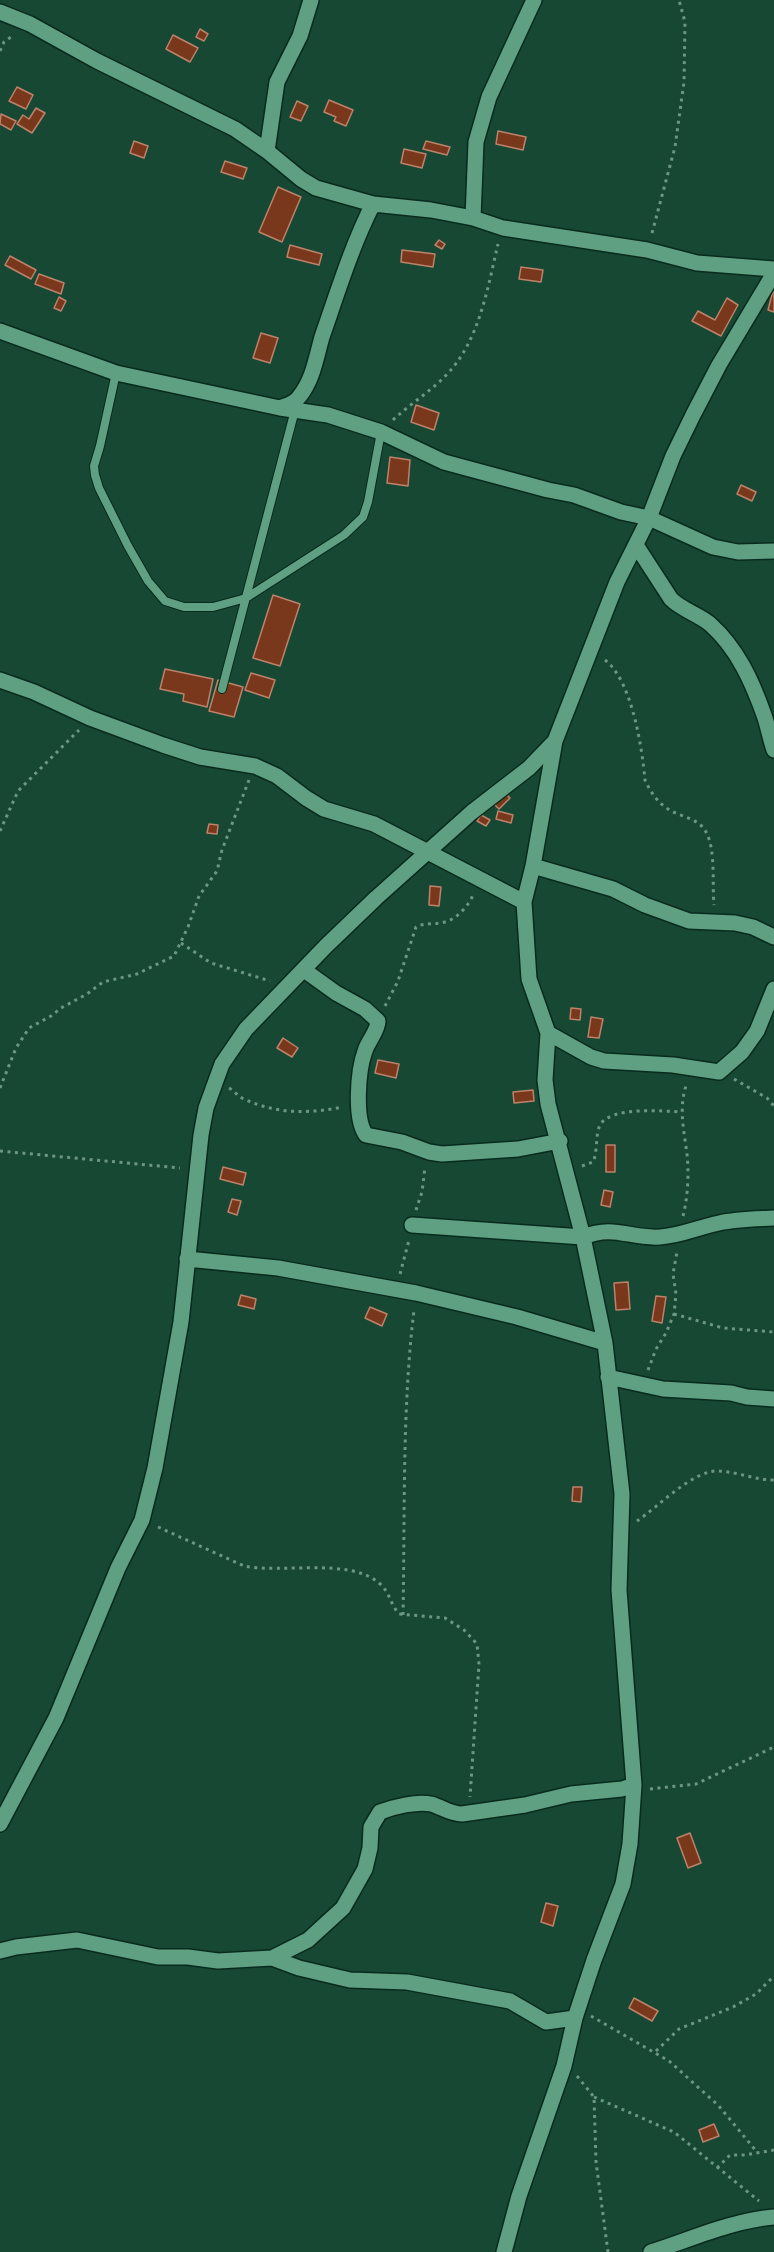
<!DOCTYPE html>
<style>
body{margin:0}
canvas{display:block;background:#164834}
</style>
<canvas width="774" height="2252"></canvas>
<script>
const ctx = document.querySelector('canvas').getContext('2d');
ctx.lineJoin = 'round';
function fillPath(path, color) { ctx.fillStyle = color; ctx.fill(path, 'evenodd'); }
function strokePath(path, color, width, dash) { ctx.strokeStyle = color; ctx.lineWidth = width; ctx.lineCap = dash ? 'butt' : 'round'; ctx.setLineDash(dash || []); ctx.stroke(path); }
const building = new Path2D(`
 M200,29L208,34L204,41L196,37Z
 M173,35L198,48L190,62L166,49Z
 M17,87L33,95L26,109L9,101Z
 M329,100L353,110L346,126L334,121L336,117L324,112Z
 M297,101L308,106L301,121L290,117Z
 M36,108L45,113L32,133L17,124L23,115L29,119Z
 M1,114L16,121L11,130L0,124Z
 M498,131L526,137L523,150L496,144Z
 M134,141L148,146L144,158L130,153Z
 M426,141L450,147L447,155L423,149Z
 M404,149L426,154L422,168L401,163Z
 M225,161L247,168L243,179L221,172Z
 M278,187L301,197L282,242L259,232Z
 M439,240L445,244L442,249L435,245Z
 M290,245L322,254L319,265L287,257Z
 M402,250L435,254L433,267L401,262Z
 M10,256L36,270L31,279L5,265Z
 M521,267L543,270L541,282L519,279Z
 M39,274L64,283L61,294L35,284Z
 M774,287V312L768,310Z
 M59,297L66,301L61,311L54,308Z
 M727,298L738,305L721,336L692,321L698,311L715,320Z
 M261,333L278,338L270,363L253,358Z
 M416,405L439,413L434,430L411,422Z
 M390,457L410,460L408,486L387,483Z
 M741,485L756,492L752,501L737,494Z
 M273,595L300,604L280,666L253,658Z
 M165,669L213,679L207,707L183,701L184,694L160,689Z
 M251,673L275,680L269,698L245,690Z
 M218,680L243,687L234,717L209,711Z
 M504,792L510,798L499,809L493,803Z
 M498,811L513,815L511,823L496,819Z
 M481,815L490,820L486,826L477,821Z
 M209,824L218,825L217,834L207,833Z
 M430,886L441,887L439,906L429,905Z
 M571,1008L581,1009L580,1020L570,1019Z
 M591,1017L603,1019L599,1038L588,1037Z
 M283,1038L298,1048L292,1057L277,1048Z
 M378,1060L399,1064L396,1078L375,1073Z
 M533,1090L534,1101L514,1103L513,1092Z
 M606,1145H615V1172H606Z
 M223,1167L246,1173L243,1185L220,1179Z
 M604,1190L613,1192L610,1207L601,1205Z
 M232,1199L241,1201L237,1215L228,1212Z
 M628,1282L630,1309L616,1310L614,1283Z
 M241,1295L256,1299L254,1309L238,1305Z
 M656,1296L666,1297L662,1323L652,1321Z
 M370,1307L387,1314L382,1326L365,1318Z
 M573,1487H582L581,1502L572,1501Z
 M690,1833L701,1863L688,1868L677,1838Z
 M546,1903L558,1906L553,1926L541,1922Z
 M634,1998L658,2011L652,2021L629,2008Z
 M714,2124L719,2136L703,2142L699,2130Z`);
fillPath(building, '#79381b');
strokePath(building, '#bc826b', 1.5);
const lane = new Path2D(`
 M116,373L100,446L94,466L95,475L99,488L128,546L148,581L165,601L184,607H213L246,598L344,535L363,517L368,502L381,432
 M222,689L295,410`);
const street = new Path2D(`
 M0,12L30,24L97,61L235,129L267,151L301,179L316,188L373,204L431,210L473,218L503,228L647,250L697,263L774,269
 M267,151L277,82L300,36L311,0
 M473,218L476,142L489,97L534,0
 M0,331L116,373L280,408C287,405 294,404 299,397C313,380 316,358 322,337C337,294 352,245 373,204
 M280,408L328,415L381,432L444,462L548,490L574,495L621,512L649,518L713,547L738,552L774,551
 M636,545L671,599C682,610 698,614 710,624C737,648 752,681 764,715C768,726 770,739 774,750
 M0,680L34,692L90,718L163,745L200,757L255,766L277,776L306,798L324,809L374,824L524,902
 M533,866L613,889L645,905L689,921L735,923L753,927L774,937
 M304,970L336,993L365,1009L378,1021C378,1031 368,1041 365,1051C358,1070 354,1119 366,1135L402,1142L429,1152L442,1154L518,1149L560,1141
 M548,1033L591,1057L604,1061L673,1065L719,1072L742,1052L757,1031L774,989
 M412,1225L583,1237C615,1224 629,1239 660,1237C680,1236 699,1227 719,1223C737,1219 756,1219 774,1218
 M187,1259L278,1268L416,1293L517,1317L605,1343
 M608,1377L663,1389L731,1393L747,1397L774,1399
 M0,1824L56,1718L118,1568L142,1520L155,1468L181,1322L201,1135L206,1108L222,1064L246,1029L326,946L376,898L472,812L529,768L555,741
 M0,1951L16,1947L77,1940L158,1957H188L218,1961L272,1958L308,1940L343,1908L365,1869L370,1848L371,1827L380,1812C393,1807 417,1801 431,1804C442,1807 450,1814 462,1814L525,1805L571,1794L622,1789L634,1785
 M272,1958L299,1968L350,1980L407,1982L510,2001L546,2022L575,2018
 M504,2252L519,2196L564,2066L575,2018L594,1960L623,1884L630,1844L634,1785L619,1590L622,1494L605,1343L583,1237L548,1104L545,1080L548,1033L529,979L524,902L533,866L555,741L617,582L649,518L673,456L693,415L719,365L774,273
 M651,2252C692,2239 730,2221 774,2217`);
strokePath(lane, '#082b1d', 10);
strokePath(street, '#082b1d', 18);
strokePath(new Path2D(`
 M0,51L4,42L14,35
 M652,233L675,147L684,82L685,22L679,0
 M393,420C411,403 433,390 449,372C480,338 488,286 498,244
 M605,660C632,681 642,747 645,780C650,791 657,802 668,809C680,817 699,818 706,832C716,850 712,884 714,905
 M0,831L18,791L79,730
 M181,943L211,963L270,981
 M385,1006L398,981L416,927C425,922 435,925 445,922C457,919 469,905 473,895
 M734,1079L767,1098L774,1106
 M0,1088L16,1048L29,1028L51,1016L61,1008L87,994L103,982L137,974L174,956L188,927L199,896L217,871L222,850L249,780
 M229,1088C235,1091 238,1097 244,1099C276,1114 309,1114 342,1107
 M0,1151L180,1168
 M582,1166L593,1162C598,1151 595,1136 600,1125C611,1106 663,1111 681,1112
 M416,1210L422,1192L425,1167
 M683,1216C688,1197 689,1173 687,1154C684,1130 678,1107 687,1083
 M400,1274L409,1240
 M674,1314L723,1328L774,1332
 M648,1370L656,1349L666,1333L674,1314L676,1294L673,1274L677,1252
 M637,1521C658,1507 694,1469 719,1471C738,1472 755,1480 774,1480
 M158,1527L244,1566C282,1574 348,1557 379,1583C390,1592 390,1604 399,1614L445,1618L464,1630L477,1644L479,1664L470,1797
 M403,1615C405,1513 402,1410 414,1310
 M650,1789L696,1784L774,1747
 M591,2016L669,2061L718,2105L757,2152
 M656,2051L679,2029L733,2007L756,1994L774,1976
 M577,2076L594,2097L596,2162L608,2252
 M594,2097L674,2132L759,2201
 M717,2168L730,2155H745L774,2150`), '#6d9684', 3, [3, 4.5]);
strokePath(lane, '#5f9f82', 8);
strokePath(street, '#5f9f82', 15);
</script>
